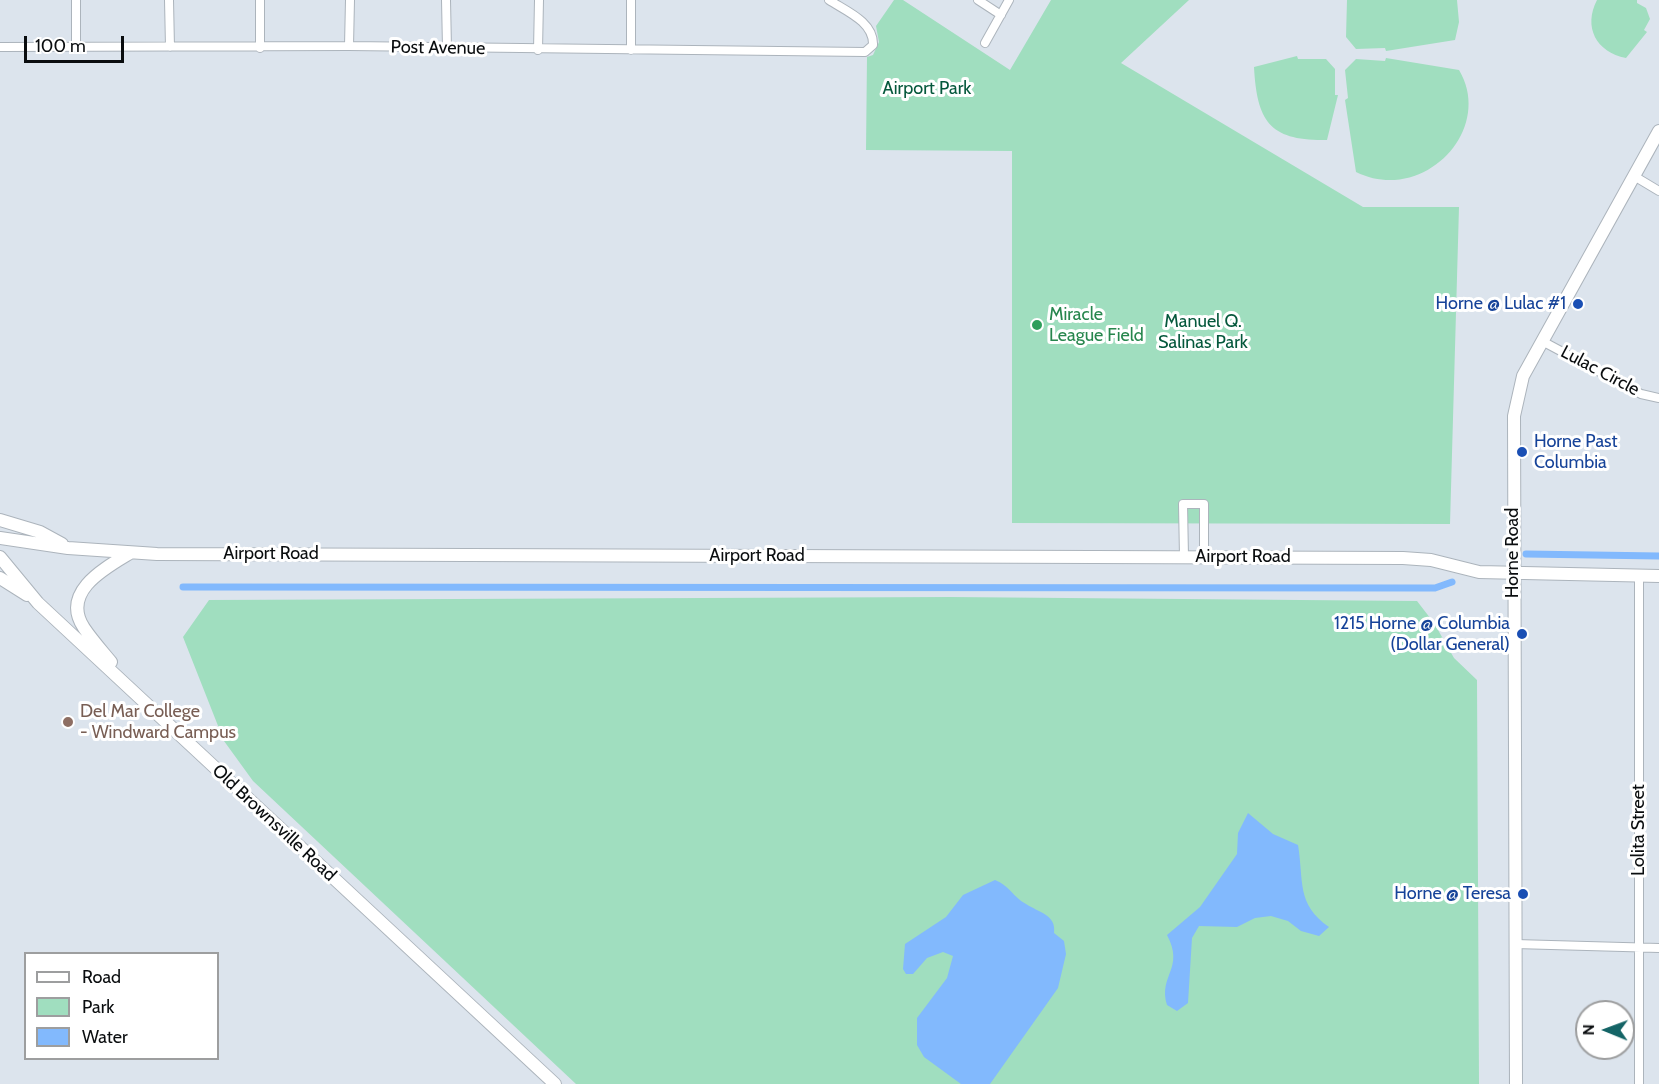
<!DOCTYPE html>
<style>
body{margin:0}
#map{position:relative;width:1659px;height:1084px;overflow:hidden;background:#dce4ed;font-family:Cabin,sans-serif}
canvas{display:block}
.legend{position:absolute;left:24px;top:952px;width:195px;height:108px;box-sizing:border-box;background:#fff;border:2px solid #9d9e9f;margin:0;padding:8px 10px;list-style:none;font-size:18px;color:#0a0d0f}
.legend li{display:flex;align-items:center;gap:12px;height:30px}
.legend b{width:30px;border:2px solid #9d9e9f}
.north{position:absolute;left:1575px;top:1000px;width:60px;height:60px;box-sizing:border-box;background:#fff;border:2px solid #9d9e9f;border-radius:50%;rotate:271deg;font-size:16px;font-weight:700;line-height:24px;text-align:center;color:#0a0d0f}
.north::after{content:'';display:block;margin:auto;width:21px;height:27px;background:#146466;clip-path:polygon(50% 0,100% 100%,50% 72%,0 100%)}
.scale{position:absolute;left:24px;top:36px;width:100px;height:27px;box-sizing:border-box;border:3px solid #0a0d0f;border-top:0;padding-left:8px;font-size:18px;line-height:21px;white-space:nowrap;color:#0a0d0f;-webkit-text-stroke:4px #fff;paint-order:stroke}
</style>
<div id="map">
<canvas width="1659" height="1084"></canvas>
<ul class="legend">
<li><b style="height:8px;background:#fff"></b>Road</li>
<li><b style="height:16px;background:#a0debf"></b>Park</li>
<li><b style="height:16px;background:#82b9fd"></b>Water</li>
</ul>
<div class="north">N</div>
<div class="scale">100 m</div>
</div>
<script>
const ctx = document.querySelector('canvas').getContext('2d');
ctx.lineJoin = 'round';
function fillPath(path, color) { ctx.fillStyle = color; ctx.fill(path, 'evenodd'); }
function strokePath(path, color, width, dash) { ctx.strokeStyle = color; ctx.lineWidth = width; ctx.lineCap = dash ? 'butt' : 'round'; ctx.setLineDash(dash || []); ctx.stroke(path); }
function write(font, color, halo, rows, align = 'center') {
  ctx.font = font + ' Cabin,sans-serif'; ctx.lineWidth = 6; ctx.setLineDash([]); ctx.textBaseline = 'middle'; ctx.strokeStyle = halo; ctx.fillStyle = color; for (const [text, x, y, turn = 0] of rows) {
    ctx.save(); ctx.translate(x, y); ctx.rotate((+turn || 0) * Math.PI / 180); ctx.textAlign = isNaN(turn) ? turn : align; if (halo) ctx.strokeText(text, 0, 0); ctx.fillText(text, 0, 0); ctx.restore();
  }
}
fillPath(new Path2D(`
 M894,0H903L1010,70L1051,0H1189L1121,63L1363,207H1459L1450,524L1012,523V151L866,150L867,57L873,55L879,42L876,26Z
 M1347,0H1457L1459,22L1455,40L1386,51L1385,48L1356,49L1346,37Z
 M1597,0H1637V3L1646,8L1650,19L1644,30L1647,32L1626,58C1596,52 1583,27 1597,0Z
 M1297,56L1298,59H1326L1335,69V95H1338L1327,140C1270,141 1257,122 1254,67Z
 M1386,58L1459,70C1495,130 1423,205 1356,172L1345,100L1348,98L1345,70L1356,59L1385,61Z
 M950,597L1417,601L1434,623L1454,658L1477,680L1479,1084H576L253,781L224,741L183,637L209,600Z`), '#a0debf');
fillPath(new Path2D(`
 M1248,813L1273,834L1298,845C1304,881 1296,904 1329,927L1319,936L1301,931L1288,921L1271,916L1255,918L1237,927L1199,926L1192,938L1188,1003L1177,1011L1167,1005C1158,975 1185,969 1167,935L1200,907L1237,854L1238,833Z
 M995,880C1009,885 1013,897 1026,904C1038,912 1057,915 1054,933L1064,941L1066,954L1058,988L990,1084H961L924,1057L917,1045V1018L947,978L953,956L943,952L927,958L913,974H906L903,969L905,944L946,917L963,895Z`), '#82b9fd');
strokePath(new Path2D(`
 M1526,554L1659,556
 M183,587L1435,588L1452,582`), '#82b9fd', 7);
const street = new Path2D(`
 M169,0L170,47
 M446,0L447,48
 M978,0L1001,15
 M985,43L1009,0
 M76,46V0
 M349,46L350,0
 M0,47L349,46L865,52L873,45C874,22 846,11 829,0
 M260,48V0
 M538,50L539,0
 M631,50V0
 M1634,176L1659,191
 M1542,341L1641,394L1659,398
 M1184,557L1183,504H1204V557
 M1515,944L1659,948
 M1639,1084V576`);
const secondary = new Path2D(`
 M0,520L40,532L62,544
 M0,538L68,548L157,554L1403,558L1431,560L1479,572L1659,576
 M0,557L38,603L555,1084
 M0,578L27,595
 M111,662C102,651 92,640 84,628C60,592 105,568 130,553
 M1516,1084L1514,416L1523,376L1659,131`);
strokePath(street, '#acb4bc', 10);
strokePath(secondary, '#acb4bc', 14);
strokePath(street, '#fff', 8);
strokePath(secondary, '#fff', 12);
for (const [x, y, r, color] of [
 [1578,304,6,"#1a4fb4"],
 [1037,325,6,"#2e9e5b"],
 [1522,452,6,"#1a4fb4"],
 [1522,634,6,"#1a4fb4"],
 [68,722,6,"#8d6e63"],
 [1523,894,6,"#1a4fb4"]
]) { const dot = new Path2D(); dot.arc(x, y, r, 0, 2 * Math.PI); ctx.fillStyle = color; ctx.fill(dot); strokePath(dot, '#fff', 2); }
write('18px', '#0a0d0f', '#fff', [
 ["Post Avenue",438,48,1],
 ["Lulac Circle",1600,371,28],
 ["Horne Road",1513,553,-90],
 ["Airport Road",271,554],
 ["Airport Road",757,556],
 ["Airport Road",1243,557],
 ["Old Brownsville Road",274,823,43],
 ["Lolita Street",1639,830,-90]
]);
write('18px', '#05583c', '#fff', [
 ["Airport Park",927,89],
 ["Manuel Q.",1203,322],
 ["Salinas Park",1203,343]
]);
write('18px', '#164399', '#fff', [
 ["Horne @ Lulac #1",1566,304],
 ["Horne Past",1534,442,"left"],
 ["Columbia",1534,463,"left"],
 ["1215 Horne @ Columbia",1510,624],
 ["(Dollar General)",1510,645],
 ["Horne @ Teresa",1511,894]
], 'right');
write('18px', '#27864d', '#fff', [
 ["Miracle",1049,315],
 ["League Field",1049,336]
], 'left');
write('18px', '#785e54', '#fff', [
 ["Del Mar College",80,712],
 ["- Windward Campus",80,733]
], 'left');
</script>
